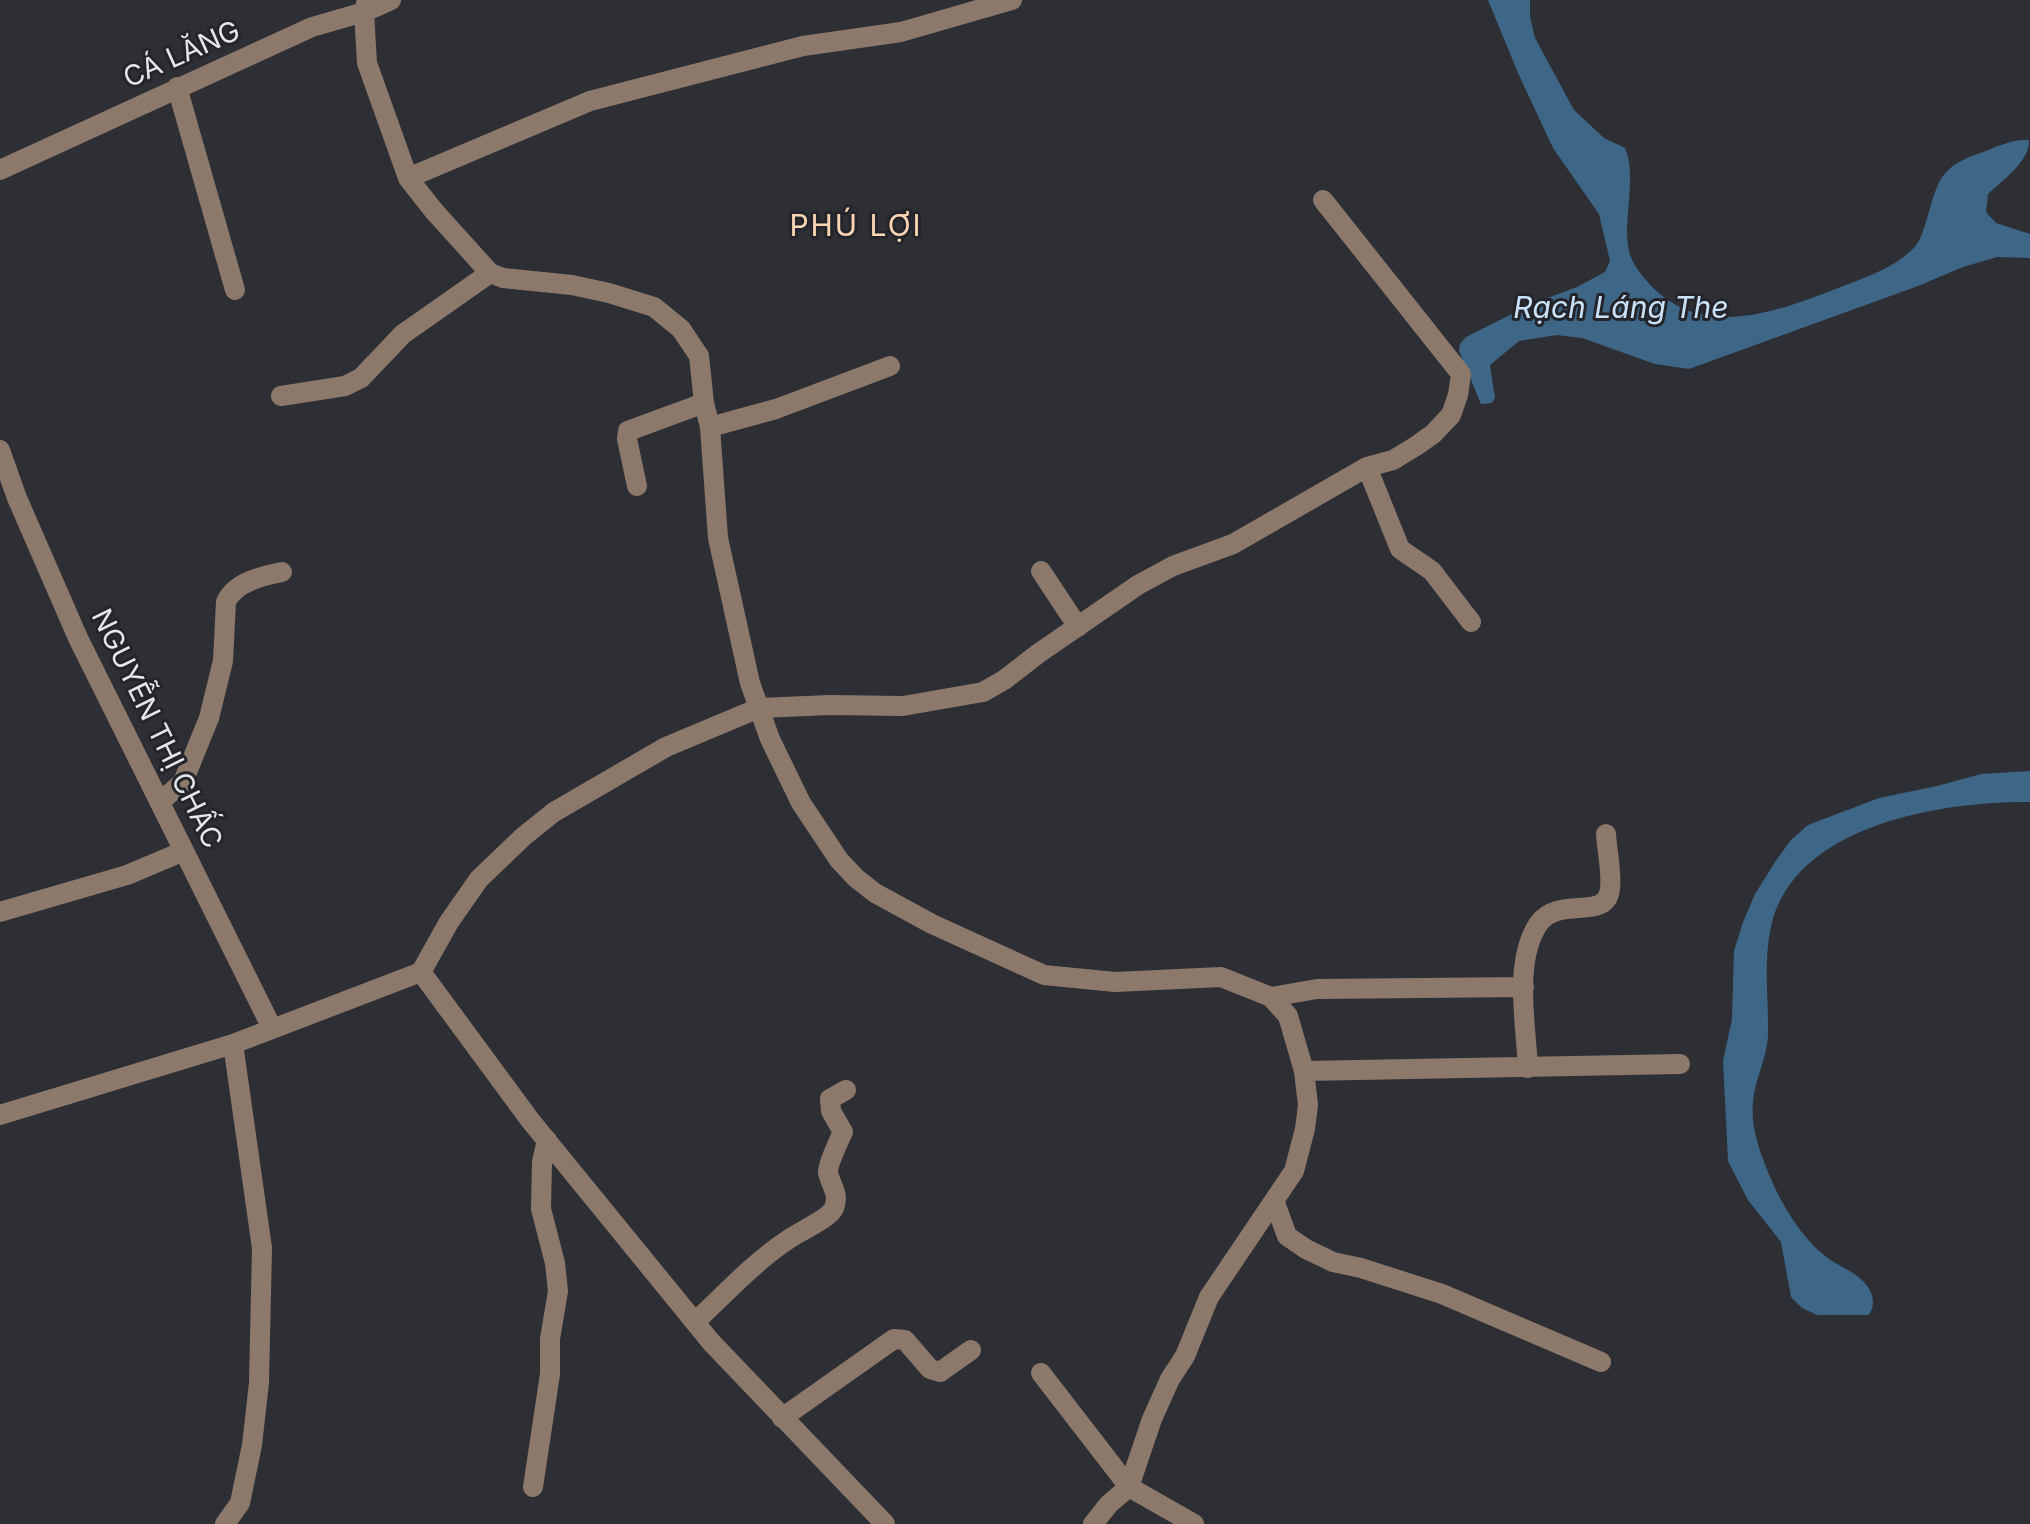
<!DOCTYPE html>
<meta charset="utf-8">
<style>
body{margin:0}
canvas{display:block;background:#2d2f34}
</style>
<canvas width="2030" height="1524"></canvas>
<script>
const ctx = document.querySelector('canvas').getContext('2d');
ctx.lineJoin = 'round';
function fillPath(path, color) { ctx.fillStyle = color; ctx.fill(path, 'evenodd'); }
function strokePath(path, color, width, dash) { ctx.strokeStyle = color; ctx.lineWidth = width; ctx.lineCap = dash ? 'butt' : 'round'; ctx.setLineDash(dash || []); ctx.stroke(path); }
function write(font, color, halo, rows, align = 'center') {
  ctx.font = font + ' Inter,sans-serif'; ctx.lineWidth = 6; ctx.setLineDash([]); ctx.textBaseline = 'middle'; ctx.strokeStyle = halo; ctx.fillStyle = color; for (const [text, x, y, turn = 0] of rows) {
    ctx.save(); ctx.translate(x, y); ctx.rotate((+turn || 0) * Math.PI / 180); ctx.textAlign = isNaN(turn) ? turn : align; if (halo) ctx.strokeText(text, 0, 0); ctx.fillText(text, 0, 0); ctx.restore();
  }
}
fillPath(new Path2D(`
 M1488,0H1530V17L1535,38L1574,110L1604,138L1625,148C1640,183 1615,237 1636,267C1688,344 1767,316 1838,288C1864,278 1892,269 1913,249C1920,242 1923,231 1926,222C1939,180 1938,167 1983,152C1998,146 2013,139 2029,140C2030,161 2003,180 1988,194L1986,212L1996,223L2030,234V258L1997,257L1963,267L1918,286L1689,369L1655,364L1582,338L1557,335L1519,341L1490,365L1495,398L1492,403L1481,404L1459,351L1460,344L1466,337L1532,304L1577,287L1605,272L1610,261L1599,214L1553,148L1518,73Z
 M2030,771V802C1944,801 1793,824 1771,927C1763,963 1769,999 1768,1036C1767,1058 1755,1079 1753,1101C1751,1122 1756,1140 1763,1159C1775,1193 1796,1232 1824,1255C1838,1267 1857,1271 1868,1287C1874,1296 1875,1306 1869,1315H1817L1802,1308L1791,1297L1781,1242L1748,1200L1728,1161L1723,1061L1732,1019L1734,951L1743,922L1755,894L1777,859L1791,840L1808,825L1879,798L1937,786L1981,774Z`), '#3e6686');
strokePath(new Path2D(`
 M367,0L364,12L367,63L408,178L434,211L490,273L503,278L572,285L609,293L654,307L681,329L699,356L704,403L710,427L718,538L750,683L770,739L801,803L839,860L856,878L875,893L932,924L1044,975L1115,982L1221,977L1271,997L1317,989L1524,987
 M177,87L235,290
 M0,170L312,27L364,12L391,0
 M408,178L590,101L803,46L901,32L1012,0
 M281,396L345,386L361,378L403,334L490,273
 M710,427L776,409L890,366
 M0,450L17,498L78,638L272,1028
 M1367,467L1400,549L1432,571L1471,622
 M637,486L627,439L628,431L704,403
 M1041,571L1078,627
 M160,802L183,782L209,718L223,661L226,602C235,582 262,576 282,572
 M0,912L127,875L184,851
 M421,972L449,922L479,879L524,836L554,812L666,747L759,708L830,705L903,706L983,692L1004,680L1039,653L1138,585L1173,566L1233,544L1367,467L1393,460L1416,446L1433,434L1451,415L1458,395L1461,374L1323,200
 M1528,1068C1526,1025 1513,960 1539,923C1560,895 1606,922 1610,889C1612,872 1607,851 1606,834
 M1304,1071L1680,1064
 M0,1115L233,1044L421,972L530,1120L711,1342L885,1524
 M1275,1203L1287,1236L1306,1249L1333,1262L1361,1268L1442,1294L1601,1362
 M695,1322C725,1294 754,1262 789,1239C799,1232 830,1218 834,1208C840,1193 830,1185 828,1172C827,1166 840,1138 843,1132L831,1111L830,1099L846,1090
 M1041,1373L1129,1487L1194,1524
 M782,1418L894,1339L905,1340L930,1369L940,1372L971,1350
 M533,1487L550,1374V1339L558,1291L555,1263L541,1209L542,1162L547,1140
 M225,1524L240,1503L252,1445L259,1383L262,1248L233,1044
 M1093,1524L1109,1504L1129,1487L1152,1419L1170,1379L1185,1356L1209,1297L1294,1171L1305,1129L1308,1105L1304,1071L1288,1016L1271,997`), '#8c796c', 20);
write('28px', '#e5e7ea', '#23252a', [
 ["CÁ LĂNG",182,55,-24],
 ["NGUYỄN THỊ CHẤC",156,729,64]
]);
ctx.letterSpacing = '2px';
write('30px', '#fbd6b5', '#23252a', [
 ["PHÚ LỢI",856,227]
]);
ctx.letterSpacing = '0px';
write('italic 30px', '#cbe3f9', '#23252a', [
 ["Rạch Láng The",1621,309]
]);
</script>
